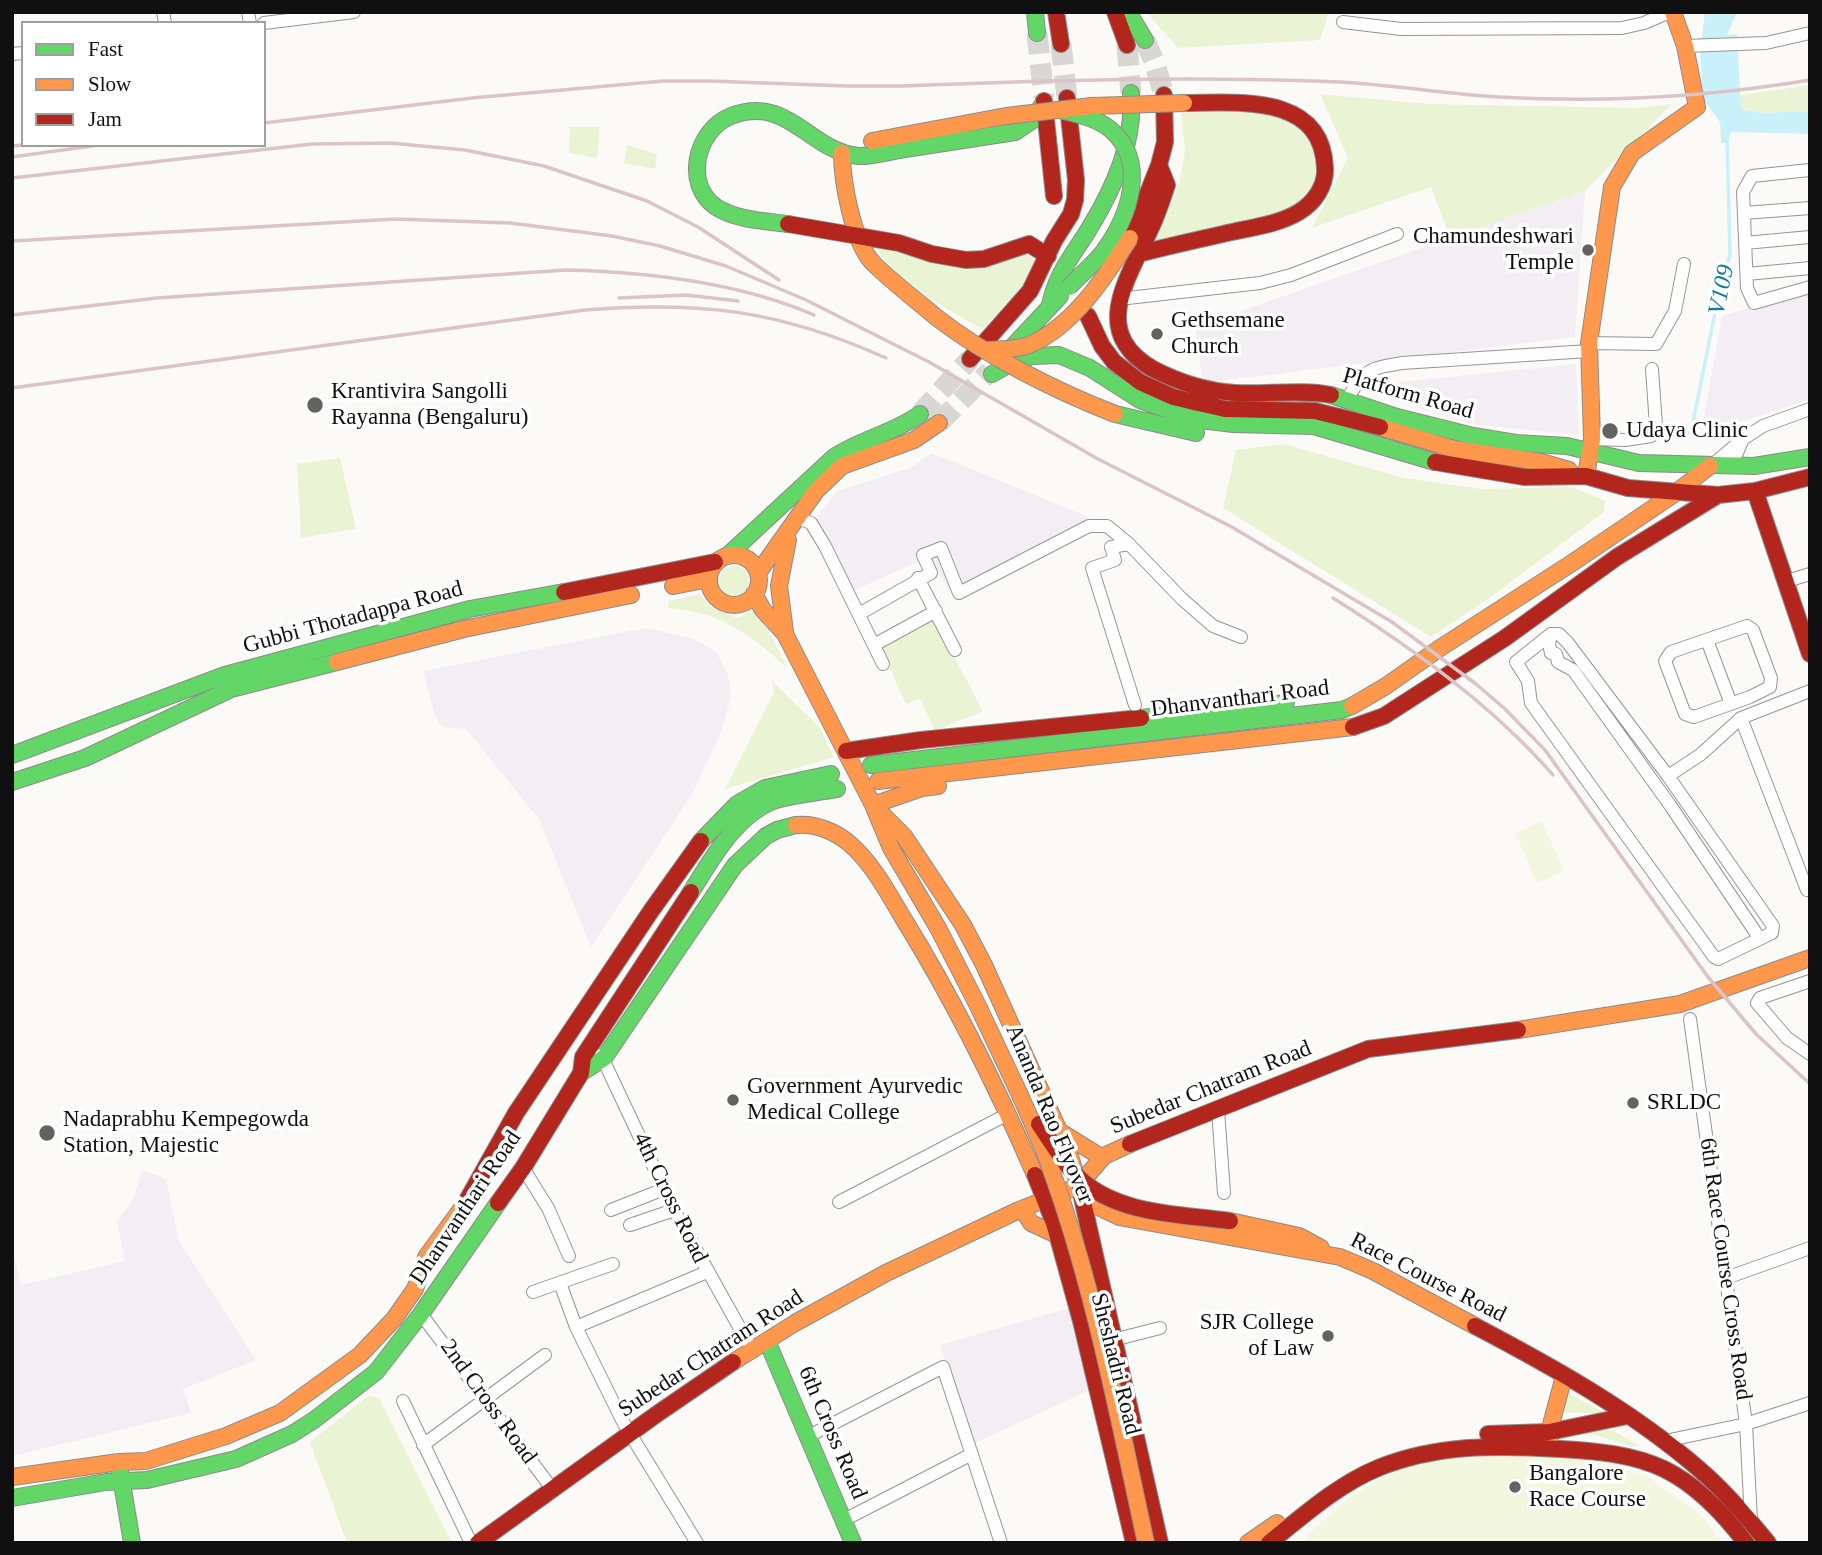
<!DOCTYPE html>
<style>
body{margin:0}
#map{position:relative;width:1822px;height:1555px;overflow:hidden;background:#fcfaf7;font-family:"Times New Roman",serif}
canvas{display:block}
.frame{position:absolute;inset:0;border:14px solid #101010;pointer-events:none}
.legend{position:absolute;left:21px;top:21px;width:245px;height:126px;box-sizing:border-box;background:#fff;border:2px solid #9f9f9f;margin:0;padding:9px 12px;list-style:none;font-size:21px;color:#101010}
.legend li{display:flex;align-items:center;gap:14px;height:35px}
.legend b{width:35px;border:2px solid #9f9f9f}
</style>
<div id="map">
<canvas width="1822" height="1555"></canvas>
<div class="frame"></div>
<ul class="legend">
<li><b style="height:9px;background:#63d668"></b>Fast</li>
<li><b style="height:9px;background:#ff974d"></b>Slow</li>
<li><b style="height:9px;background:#b3261e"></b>Jam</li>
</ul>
</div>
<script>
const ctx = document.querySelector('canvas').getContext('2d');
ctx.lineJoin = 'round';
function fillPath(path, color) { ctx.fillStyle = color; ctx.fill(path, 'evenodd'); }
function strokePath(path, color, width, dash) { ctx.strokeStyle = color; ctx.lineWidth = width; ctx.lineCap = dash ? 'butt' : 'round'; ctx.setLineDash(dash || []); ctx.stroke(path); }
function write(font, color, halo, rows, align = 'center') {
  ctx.font = font + ' "Times New Roman",serif'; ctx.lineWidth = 7; ctx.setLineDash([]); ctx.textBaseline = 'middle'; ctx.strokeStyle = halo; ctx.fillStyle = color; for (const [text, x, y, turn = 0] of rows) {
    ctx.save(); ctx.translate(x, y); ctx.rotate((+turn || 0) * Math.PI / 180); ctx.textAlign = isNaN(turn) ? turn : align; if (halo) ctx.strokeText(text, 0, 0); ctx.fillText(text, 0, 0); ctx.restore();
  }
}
fillPath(new Path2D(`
 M1585,191L1575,337L1203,383L1195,327Z
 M1810,290V399L1701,435L1722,316Z
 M1576,364L1579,435L1471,424L1385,398L1360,386Z
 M932,453L1091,518L951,593L928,557L844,595L807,528L837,491L910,468Z
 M646,628L694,639L716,652L728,674L731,697L720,735L692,794L591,947L539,819L466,729L443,727L436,719L423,671Z
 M142,1170L166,1179L179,1241L256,1360L183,1389L191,1413L12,1456V1247L21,1285L125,1261L117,1221L133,1199Z
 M1073,1307L1094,1388L973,1444L940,1345Z`), '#f3eef3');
fillPath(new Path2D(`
 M1146,12H1329L1320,40L1178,48Z
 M1810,85V111L1760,113L1741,109L1740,95Z
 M1320,94L1428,104L1638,108L1672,104L1585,191L1450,238L1431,187L1312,228L1348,158Z
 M1181,111L1263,112L1297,123L1316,154L1315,181L1293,209L1156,242L1180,181L1185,151Z
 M570,127H600L597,158L569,153Z
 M627,145L657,154L655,169L624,163Z
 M875,247L1023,253L1033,258L1034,261L1022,286L983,329C944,309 901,283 875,247Z
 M1284,444L1404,478L1481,489L1573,487L1605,501L1604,512L1485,601L1431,637L1223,508L1236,450Z
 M340,458L356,529L301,538L297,464Z
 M719 581a15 15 0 1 1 30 0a15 15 0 1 1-30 0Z
 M700,594L711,607L737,618L757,608L788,669C753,636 719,611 668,608L669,601Z
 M934,619L983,711L935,731L920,698L906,704L881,648Z
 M772,681L821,729L834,757L725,789L774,692Z
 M1567,1393L1606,1413H1563Z
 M368,1396L379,1398L452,1543H347L310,1442Z
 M1599,1427L1614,1431L1638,1445L1634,1447L1599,1436L1568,1431Z`), '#ebf3d5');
fillPath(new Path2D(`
 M1542,821L1564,871L1537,883L1515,833Z
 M1515,1448L1580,1457L1647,1476L1701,1515L1723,1543H1303C1330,1503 1397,1464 1444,1455C1467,1451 1492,1450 1515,1448Z`), '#f4f7df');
fillPath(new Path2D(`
 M1705,12H1737L1727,35L1737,34L1741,109L1760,113L1810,111V134L1731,132L1728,143H1721L1720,122L1703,99L1700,52Z`), '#caf0fa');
strokePath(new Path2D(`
 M1664,440L1691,432L1718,298L1730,254L1727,139`), '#caf0fa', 3.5);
strokePath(new Path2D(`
 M1037,33L1044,98
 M1145,40L1154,61L1164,95
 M1061,44L1067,98
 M1127,45L1131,93
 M920,414L970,359
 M939,423L990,371`), '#d9d7d4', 21, [21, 10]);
const street = new Path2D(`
 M163,12L165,23
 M248,12L250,23
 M1343,22L1401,29L1622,28L1644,23L1670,12
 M264,23L354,12
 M1685,46L1766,43L1810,33
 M12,54L23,53
 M1810,170L1752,176L1743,192L1747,288L1754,303L1810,287
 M1744,213L1810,208
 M1745,243L1810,237
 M1747,274L1810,268
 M1119,299L1260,283L1291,275L1397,234
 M1589,343L1656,344L1675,311L1684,264
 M1347,399C1366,369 1367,369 1402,363L1589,351
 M1592,439L1625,440L1651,436L1656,426L1652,369
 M1743,439L1763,426L1810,409
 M1712,465L1743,439L1731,467
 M797,518L811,523L825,546L883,664
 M1129,544L1111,547L1115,560L1092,568L1135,705
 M918,578L955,650
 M1787,581L1810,574
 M859,614L931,573L923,555L941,548L959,593L1089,526H1107L1129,544L1182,599L1213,626L1241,637
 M1747,626L1753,630L1771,678L1770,687L1750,697L1694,717L1685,714L1665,661L1671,652Z
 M1551,634H1559L1568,643L1668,776L1773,926L1772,933L1718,959L1714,957L1531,703L1528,681L1516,662Z
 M1551,634L1549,644L1551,653L1556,654L1558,662L1573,670L1670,805L1760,939
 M1707,640L1731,704
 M874,645L936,611
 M1741,718L1807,890L1810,889
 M1668,776L1700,755L1741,718L1810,691
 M1810,981L1760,998L1757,1003L1787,1038L1810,1054
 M1690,1019L1746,1424L1751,1520
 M601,1055L674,1210L752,1350
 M1218,1110L1224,1193
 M523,1168L548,1208L569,1256
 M839,1202L1006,1115
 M611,1210L664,1189
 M630,1225L674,1210
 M1726,1278L1810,1248
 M560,1283L576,1327L623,1422L697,1543
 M533,1292L613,1264
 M421,1314L553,1490
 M576,1327L707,1272
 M1113,1340L1160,1328
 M403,1401L471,1543
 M809,1436L943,1367L1001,1543
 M1665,1441L1746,1424L1810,1403
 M423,1445L545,1355
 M844,1520L972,1454`);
const fast = new Path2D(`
 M1035,12L1037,33
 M1128,12L1145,40
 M788,224C765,221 736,220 716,207C683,184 696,130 731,116C788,94 809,151 858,156C872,157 890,151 905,149C942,143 978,138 1015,132L1033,120L1044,102
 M1050,305C1057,272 1072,257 1089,229C1114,188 1135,142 1131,93
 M1003,357L1060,296
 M992,374L1017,360L1032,356L1059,355L1090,368L1140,400L1193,419L1233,424L1314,426L1435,462
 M1331,395L1397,417L1473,436L1516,443L1567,446L1639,463L1754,466L1810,457
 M1115,414L1196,433
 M727,556L834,457C861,439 894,433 920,414
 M1141,718L1286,703
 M12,755L225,675L470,609L564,592
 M871,765L1342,710L1352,706
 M12,782L85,758L231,689L337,662
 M701,841L737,804L765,788L831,774
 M691,892C712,859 735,816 773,801C793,794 817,793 837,789
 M581,1073L604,1058L735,865L766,836L777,830L796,825
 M767,1341L853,1543
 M120,1471L132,1543
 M12,1498L106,1482L147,1480L236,1459L292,1434L314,1420L376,1372L421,1314L498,1203`);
const slow = new Path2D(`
 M872,141L1006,116
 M842,153C842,182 853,242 873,263C892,282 915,299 936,317
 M1380,427L1454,449L1541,462L1569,470
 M1586,476L1592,439L1589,343L1612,187L1632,153L1697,107L1685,46L1673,12
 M709 580a25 25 0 1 1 50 0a25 25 0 1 1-50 0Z
 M758,573L816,491L842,466L914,440L939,423
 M673,586L709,579
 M754,594L763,610L785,634L873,805L891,848L938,928L977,1004L1020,1095
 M785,632L779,586L788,540
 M337,662L464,629L631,595
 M1352,706L1386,686L1440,648L1572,563L1674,494L1710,466
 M878,781L1353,727
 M873,805L904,836L963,925L984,965L1069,1153L1080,1189
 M873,805L922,788L938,786
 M796,825C816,823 836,832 850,844C873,864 888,893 903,918C953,999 997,1087 1035,1175
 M1518,1030L1680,1004L1810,958
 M1059,1131L1101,1157
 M1080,1189L1090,1203L1119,1217L1340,1257L1373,1271L1475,1326
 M1022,1209L1031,1223L1057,1235
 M1230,1221L1299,1236L1321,1248
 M733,1362L795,1323L886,1273L1019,1210L1078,1186L1104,1156L1130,1144
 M1549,1441V1432L1564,1376
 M12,1477L119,1462L146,1461L226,1436L280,1413L360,1355L394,1319L415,1289L426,1257L465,1204
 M1248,1543L1277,1523`);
const jam = new Path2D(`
 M1056,12L1061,44
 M1115,12L1127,45
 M1044,101L1054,196
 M1159,165L1167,185C1162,200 1157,216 1150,230C1128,279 1089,332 1153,369C1178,382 1206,391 1235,393C1266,395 1300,389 1331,395
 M788,224L899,243L932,254L966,260L984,259L1029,244L1048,256
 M1130,238L1159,165L1165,142L1164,95
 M1138,254C1169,246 1201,239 1232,232C1255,227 1279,224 1299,212C1314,203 1326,186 1325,168C1322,93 1238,103 1184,103
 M1088,316L1102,346L1114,362L1140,382L1173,397L1225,409L1315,411L1380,427
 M970,359L1030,291L1054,241L1071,214L1075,200L1076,180L1067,98
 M1435,462L1524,477L1586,476L1628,488L1718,495L1755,491L1810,477
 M1755,491L1810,654
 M564,592L715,562
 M1353,727L1384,716L1505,638L1617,557L1718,495
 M846,751L921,740L1141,718
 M1130,1144L1368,1049L1518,1030
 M1035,1175L1054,1223L1081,1321L1134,1543
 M1080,1189L1160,1543
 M498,1203L523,1168L581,1073L583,1057L691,892
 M465,1204L516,1113L651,911L701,841
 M1475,1326C1553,1367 1632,1411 1699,1469C1725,1491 1747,1517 1768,1543
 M1488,1434L1549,1432L1627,1416
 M478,1543L657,1414L733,1362
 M1269,1543C1303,1516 1337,1485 1378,1468C1437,1444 1498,1445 1561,1449C1596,1451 1632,1454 1664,1469C1697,1485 1724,1514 1746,1543`);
strokePath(street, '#969594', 14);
strokePath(fast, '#8d8c8b', 18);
strokePath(slow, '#8d8c8b', 18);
strokePath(jam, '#8d8c8b', 18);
strokePath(street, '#fffefe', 12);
strokePath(fast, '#63d668', 16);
strokePath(slow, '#ff974d', 16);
strokePath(jam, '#b3261e', 16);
strokePath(new Path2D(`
 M264,123L472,98L663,81H709L847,86H903C1049,80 1196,76 1341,82C1394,85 1446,94 1499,97C1603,103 1707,97 1810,80
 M12,146L23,145
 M12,157L99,145
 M12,178L312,144L390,143L465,150L544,166L647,201L698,227L779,280
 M12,241L396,219L510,223L612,236L660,246L726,266L806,300L929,362L1098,459L1230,526L1392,622L1476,684L1505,709L1545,750L1708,977L1756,1034L1810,1084
 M619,298L686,295L738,301
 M12,315L157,298L566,270C648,272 738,282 814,315
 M12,388L585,310C701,301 779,310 886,358
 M1333,598C1412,648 1491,704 1553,775`), '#dac4c8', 3.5);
const fastBridge = new Path2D(`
 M1060,110C1077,114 1096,118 1110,129C1149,162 1129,217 1103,252C1093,265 1080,275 1069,287`);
const slowBridge = new Path2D(`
 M1006,116L1092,106L1184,103
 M936,317C986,356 1056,391 1115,414
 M986,350C1000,349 1016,350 1029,345C1074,326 1105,277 1130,238
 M1020,1095C1030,1118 1041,1141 1049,1164C1094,1286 1118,1416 1146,1543`);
const jamBridge = new Path2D(`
 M1039,1124C1052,1143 1064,1164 1081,1180C1120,1215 1181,1214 1230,1221`);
strokePath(fastBridge, '#8d8c8b', 18, []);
strokePath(slowBridge, '#8d8c8b', 18, []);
strokePath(jamBridge, '#8d8c8b', 18, []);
strokePath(fastBridge, '#63d668', 16);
strokePath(slowBridge, '#ff974d', 16);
strokePath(jamBridge, '#b3261e', 16);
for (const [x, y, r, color] of [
 [1588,250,7,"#636261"],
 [1157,334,7,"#636261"],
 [315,405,9,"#636261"],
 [1610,431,9,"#636261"],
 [733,1100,7,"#636261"],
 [1633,1103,7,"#636261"],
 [47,1133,9,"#636261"],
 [1328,1336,7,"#636261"],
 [1515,1487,7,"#636261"]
]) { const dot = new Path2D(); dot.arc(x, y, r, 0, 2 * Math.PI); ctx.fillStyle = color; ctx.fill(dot); strokePath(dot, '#fff', 2.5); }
write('23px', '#101010', '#fff', [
 ["Chamundeshwari",1574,237,"right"],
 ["Temple",1574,263,"right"],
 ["Gethsemane",1171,321],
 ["Church",1171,347],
 ["Krantivira Sangolli",331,392],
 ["Rayanna (Bengaluru)",331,418],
 ["Udaya Clinic",1626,431],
 ["Government Ayurvedic",747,1087],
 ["Medical College",747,1113],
 ["SRLDC",1647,1103],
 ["Nadaprabhu Kempegowda",63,1120],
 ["Station, Majestic",63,1146],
 ["SJR College",1314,1323,"right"],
 ["of Law",1314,1349,"right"],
 ["Bangalore",1529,1474],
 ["Race Course",1529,1500]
], 'left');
write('23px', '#101010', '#fff', [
 ["Platform Road",1408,394,16],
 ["Gubbi Thotadappa Road",353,618,-15],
 ["Dhanvanthari Road",1240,699,-7],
 ["Subedar Chatram Road",1211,1088,-22],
 ["Ananda Rao Flyover",1049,1114,67],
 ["4th Cross Road",670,1198,64],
 ["Dhanvanthari Road",466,1208,-56],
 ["6th Race Course Cross Road",1725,1269,82],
 ["Race Course Road",1428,1278,27],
 ["Subedar Chatram Road",711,1354,-33],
 ["Sheshadri Road",1115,1364,76],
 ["2nd Cross Road",488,1402,54],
 ["6th Cross Road",832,1433,67]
]);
write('italic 24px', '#0e7ca6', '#fff', [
 ["V109",1722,290,-78]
]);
</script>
